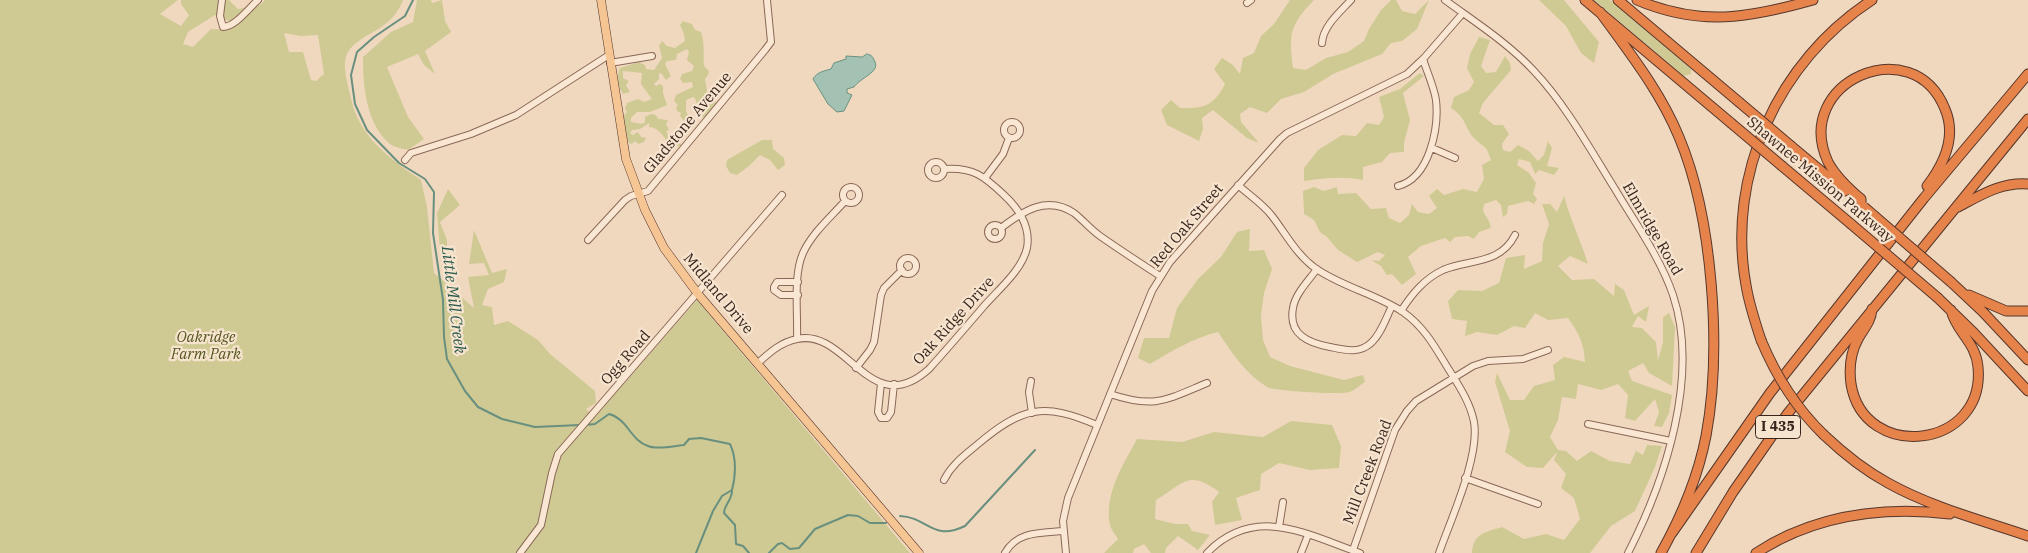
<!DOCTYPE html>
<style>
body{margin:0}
canvas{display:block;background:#f0d8bf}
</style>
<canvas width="2028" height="553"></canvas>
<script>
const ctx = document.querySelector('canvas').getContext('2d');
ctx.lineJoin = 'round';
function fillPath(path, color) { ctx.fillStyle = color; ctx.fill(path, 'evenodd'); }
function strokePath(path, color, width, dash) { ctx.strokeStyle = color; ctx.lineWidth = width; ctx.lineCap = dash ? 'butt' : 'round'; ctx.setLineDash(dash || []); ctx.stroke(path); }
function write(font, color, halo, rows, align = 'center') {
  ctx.font = font + ' "IBM Plex Serif",serif'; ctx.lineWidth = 4.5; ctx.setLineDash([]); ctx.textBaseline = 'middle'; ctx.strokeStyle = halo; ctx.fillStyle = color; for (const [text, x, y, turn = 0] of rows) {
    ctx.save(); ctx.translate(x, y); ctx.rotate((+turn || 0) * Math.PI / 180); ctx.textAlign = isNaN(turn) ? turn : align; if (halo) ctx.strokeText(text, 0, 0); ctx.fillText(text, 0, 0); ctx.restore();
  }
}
fillPath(new Path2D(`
 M0,0H178L160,14L181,26L189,15L181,4V0H229L238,9L260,5L265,0H403C391,32 362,31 348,52C342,61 346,76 348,86C350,94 352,104 355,112C367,143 395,162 421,180L427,207L434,273L445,282L440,250L437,213L448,189L460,205L440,222L447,240V274L450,287L474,308L468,277L489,275L484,263L469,264L474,230L492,273L507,269L504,282L488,289L482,305L492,307L494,325L508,321L538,340L550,354L595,391L596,403L586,409L595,417L697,300L910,553H0ZM215,15L229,21L244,19L228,30L211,29L193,47L183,44L188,32ZM284,33L301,36L318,35L324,74L316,81L311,80L303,52H289Z
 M417,0H431L432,3L442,0L445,21L451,32L425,51L435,74L424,65L418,54L387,67L408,117L424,139L408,150C403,149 394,147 390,144C366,124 363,86 363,57L391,32L413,22Z
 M1290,0H1314C1289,26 1289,34 1293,68L1306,70L1326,58L1348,52L1364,41L1369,29L1381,10L1391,0H1396L1402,11L1415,14L1429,0L1417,29L1402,41L1391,43L1382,54L1333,74L1304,92L1281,99L1267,113L1250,107L1240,114L1241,122L1259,143L1247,138L1213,110L1202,118L1203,129L1199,141L1167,125L1161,110L1171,100L1180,108C1203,109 1214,106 1225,84L1214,69L1222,58L1233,65L1240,74L1243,58L1254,53L1261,36L1274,24Z
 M1539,0H1564L1599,42L1594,63L1581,53L1566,26Z
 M1594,0H1610L1691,69V74L1684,76Z
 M683,21L692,24L695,30L701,32C705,43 703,54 704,66L709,71L708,75L705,79L709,103L716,102L717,105L709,112L706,117H701L695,98L693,97L686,100C686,116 685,112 697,122L694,123L691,122L690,129L682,128L685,122L680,116L681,113L677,111L676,108L678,105L674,101L676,95L693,87L692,82L683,83L680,79L682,74L692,71L694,66L687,60L689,52L687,49L677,54L676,60L667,61L665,64L671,76L666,80L662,74L659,73V79L654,84L656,86L660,84L663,86V93L667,105L650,112H637L631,118V122L642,124L645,122V117L651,114L656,115L658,119L668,120L666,125L669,129L666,132L674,142L677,141L681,144L682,147L669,143C663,137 659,127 649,127V123L640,129L632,130L630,133L633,135L638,132L641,137L646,138L644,142L638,144L635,141L632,144L629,143L624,131L622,118L627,112L625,108L627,103L638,99L644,102L652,99L641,84L642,73L623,71V78L629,81L626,85L630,92L623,94C617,84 616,78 620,68L639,62L645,65L646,69L654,70L662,58L659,46L662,41L667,46L675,48L685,41L684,34L680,25Z
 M1479,37L1490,40L1481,66L1486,73L1496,72L1505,56L1510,63L1511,70L1483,103L1479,113L1494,125H1503L1509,134L1502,144L1503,150L1510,152L1518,145L1529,151L1538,161L1544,155L1548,141L1552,148L1547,166L1559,168L1554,175L1539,170L1535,174L1530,162L1519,159L1517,165L1529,173L1536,183L1533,194L1537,199L1534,204L1528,201L1508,206L1507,214L1503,217L1501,205L1496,200L1484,204L1483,211L1489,221L1491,228L1479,232L1474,239L1468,236L1455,237L1450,242L1445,238L1421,246L1408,257L1416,274L1402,285L1392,274L1387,275L1381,266L1371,260L1379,261L1385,255L1378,252L1357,262L1338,250L1327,237L1320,232L1314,220L1304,214L1303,191L1314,187L1324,191L1337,187L1338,194L1356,193L1371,209L1386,208L1389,218L1400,223L1409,215L1412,204L1418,212L1429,214L1437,208L1429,196L1437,189L1444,195L1463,189L1477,192L1484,179L1482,165L1491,160C1486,144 1485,149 1475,139C1464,128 1467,118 1451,108L1454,97L1469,90L1474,82L1467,68L1470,54Z
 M1420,73L1424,76L1403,93L1410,120L1404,143V152L1390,153L1382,162L1363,167V180C1343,176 1324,178 1304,181V168L1318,150L1342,135L1356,136L1367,123L1379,125L1384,117L1379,97L1400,89Z
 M762,140H772L773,149L784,158L785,165L778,170L770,160L760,155L749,166L737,175L730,173L726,166L727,160Z
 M1564,196C1570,219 1581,241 1588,264L1570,256L1558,266L1572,280L1594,279L1614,296L1615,284L1624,290L1634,315L1649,306L1646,322L1638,316L1632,327L1642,328L1656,342L1658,360L1663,342V317L1669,313L1675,327L1672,386L1649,373L1643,363L1628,371L1632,381L1672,395L1669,413L1662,427L1654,426L1659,412L1655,399L1635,421L1625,418L1628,395L1618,384L1601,390L1578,384L1576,399L1562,397L1558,420L1550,437L1558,450L1566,451L1577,461L1591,451L1610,461L1630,464L1636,451L1643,455L1647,445L1662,446L1655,467L1635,511L1611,526L1590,553H1472C1473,533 1486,532 1502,527L1524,539L1546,534L1564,540L1580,519L1574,498L1561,488L1566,474L1554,460L1557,452L1543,468L1527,467L1505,452L1510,431L1495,382L1497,373L1510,400H1524L1534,386L1555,380L1553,365L1564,357L1585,362C1584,344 1579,333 1568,318L1548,320L1535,313L1525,328L1514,326L1497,335L1477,332L1465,336L1467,321L1452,319L1448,301L1458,290L1482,291L1499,283L1506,258L1525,255L1524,269L1542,261L1543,243L1549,224L1542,204H1550L1557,212Z
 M1250,229L1249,251L1264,250L1272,269L1264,293L1261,316L1263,340L1270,357L1290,366L1344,380L1363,375L1365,382C1360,385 1354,391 1349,392C1340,395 1274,391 1267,387C1245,373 1232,353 1218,332C1193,338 1172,351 1150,364L1138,358L1144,338H1169L1177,308L1198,279L1221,257L1237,232Z
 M1291,421L1332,425L1341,446L1339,468L1310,470L1279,463L1261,474L1260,490L1236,498L1242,520L1215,525L1212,502L1219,492C1189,469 1184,483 1156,500L1155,519L1175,524H1188L1192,531L1210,535L1198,550L1178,536L1166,548L1165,553H1151L1144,544L1134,549L1133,553H1104L1118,539C1116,535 1111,530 1110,525C1104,494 1123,465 1137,439L1182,442L1214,432L1263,437Z`), '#cfca93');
const water = new Path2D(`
 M867,54C872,55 873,57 875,62C880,72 860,78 854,87L847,89V93L852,95L844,111L837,112L828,104L813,79C817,72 824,71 831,69L834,63L846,59V56L862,57Z`);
fillPath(water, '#a3c2b3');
strokePath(water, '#69907f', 1);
strokePath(new Path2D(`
 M413,0L405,16L374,37L357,52L351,75L355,104L367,130L399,163L425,179L434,192L433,233L443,300L444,337L447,359L465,391L478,407L502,419L535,427L580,425
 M585,425L595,424L609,414C628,419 630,440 648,446C657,450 674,446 684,445L689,439L701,438L730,444C737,459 736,474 732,490L722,496L713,511L696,553
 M732,491C732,500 724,505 724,513L735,525L736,544L743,546L749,553
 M900,516C928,517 932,542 965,526L1035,450
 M769,553L778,544L782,543L790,549L799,548L815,529L848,515L858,516L870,523H886`), '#69907f', 2);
const minor = new Path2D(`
 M222,0L220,16L223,27C235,27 249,8 258,0
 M1445,0C1475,22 1508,43 1534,71C1566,105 1590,149 1615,189C1635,223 1660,257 1673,295C1700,376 1665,481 1628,553
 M1247,3L1251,0
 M1322,43C1323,26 1340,12 1351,0
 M610,63L652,56
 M1004 130a8 8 0 1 1 16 0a8 8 0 1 1-16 0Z
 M1432,148L1455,158
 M405,160L411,153L471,134L516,115L609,55
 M928 170a8 8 0 1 1 16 0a8 8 0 1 1-16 0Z
 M985,178L1003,154L1009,138
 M1238,185C1249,195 1263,204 1272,216C1286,234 1296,254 1315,268C1342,287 1376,294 1403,312C1423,326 1434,345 1446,365C1457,383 1470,401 1474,422C1480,456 1451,519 1439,553
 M1398,186C1430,178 1439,127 1436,100C1434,87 1427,72 1423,59
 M843 195a8 8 0 1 1 16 0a8 8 0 1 1-16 0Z
 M988 232a7 7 0 1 1 14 0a7 7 0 1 1-14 0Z
 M1001,228C1023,211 1047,195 1074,213C1083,220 1090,229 1100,236C1120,250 1140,263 1160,276
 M588,240L625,200L631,196L648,191L765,50L771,42L767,0
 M900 266a8 8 0 1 1 16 0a8 8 0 1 1-16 0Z
 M1317,269C1309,280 1295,294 1293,308C1288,335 1309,343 1330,347C1345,350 1359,354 1371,343C1381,334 1386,318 1392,306
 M798,282H777L774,287V290L781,295H798
 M1401,311C1412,294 1424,279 1443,270C1469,259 1500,265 1515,235
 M797,338C798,313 793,275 803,253C812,233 831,217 845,201
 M758,363C769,353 781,342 797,339C848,328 870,422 929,369C948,348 966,327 984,306C999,289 1022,270 1027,248C1031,226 1019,209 1004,195C984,176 973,167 944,169
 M856,368L870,350L874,342L881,295L884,288L902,270
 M1031,381L1029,392L1032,413
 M881,383L878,412L881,418H887L891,412L894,384
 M1110,394C1155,409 1166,400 1207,383
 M1588,424L1671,441
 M1465,478L1538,504
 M944,480C952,464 965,455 978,444C1022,407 1044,402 1097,425
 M1279,527L1283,502
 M1353,550L1395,430L1407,411L1416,401L1473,366L1488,361L1523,359L1548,350
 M520,553L541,525L552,473L558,454L782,195
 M1005,553C1017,531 1041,533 1063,531
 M1066,553L1063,521L1068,498L1152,291L1170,262L1280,139L1287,133L1407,74L1424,58L1463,13
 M1207,553C1255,504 1306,534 1360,553
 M1301,553L1308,535`);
const major = new Path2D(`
 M601,0L626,159L645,210L664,248L698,294L919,553`);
const highway = new Path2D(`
 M1585,0L1731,123
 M1618,0L1739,102
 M1637,0C1701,27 1749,18 1813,0
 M1600,12C1629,52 1660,91 1679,137C1713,218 1722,350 1706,436C1698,477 1681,517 1661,553
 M1791,146L1845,191
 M1782,166L1851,224
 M1861,205V199C1848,188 1836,177 1828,162C1791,82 1913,29 1945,109C1957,137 1944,164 1927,186
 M1958,207C1981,195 2001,182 2028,184
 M1951,282L1983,312L2028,360
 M1969,295L2006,311H2028
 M1938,298L1974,333L2028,391
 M1872,309C1871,322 1864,328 1858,339C1851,352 1849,369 1851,384C1864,463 1986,449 1978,367C1976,342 1956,332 1951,310
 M1761,340C1755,322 1749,304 1746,285C1726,175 1778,61 1872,0
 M1824,435C1843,453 1864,470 1888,483C1931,507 1981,520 2028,536
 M1672,533L1770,393L1924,198L2028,74
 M1696,553L1733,492L1788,413L2028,119
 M1756,553C1815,515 1881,506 1950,514`);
strokePath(minor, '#8a6857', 8);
strokePath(major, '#57372b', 9);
strokePath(highway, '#57372b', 11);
strokePath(minor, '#fae7d3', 6);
strokePath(major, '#f6c594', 8);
strokePath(highway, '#e5834b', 9);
const highwayBridge = new Path2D(`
 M1739,102L1791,146
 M1731,123L1782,166
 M1864,207L1951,282
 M1851,224L1938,298
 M1761,340C1776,376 1796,408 1824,435`);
strokePath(highwayBridge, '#57372b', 11, []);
strokePath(highwayBridge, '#e5834b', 9);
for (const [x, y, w] of [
 [1778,427,45]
]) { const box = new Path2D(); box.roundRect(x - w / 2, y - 11.5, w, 23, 4); ctx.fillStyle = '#f7e4cf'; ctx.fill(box); strokePath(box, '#38241c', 1); }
write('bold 14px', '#38241c', null, [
 ["I 435",1778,427]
]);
write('15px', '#38241c', '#f7e4cf', [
 ["Gladstone Avenue",688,123,-50],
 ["Shawnee Mission Parkway",1820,180,40],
 ["Red Oak Street",1187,226,-50],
 ["Elmridge Road",1652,229,60],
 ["Midland Drive",718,294,50],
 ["Oak Ridge Drive",954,321,-48],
 ["Ogg Road",626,358,-49],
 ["Mill Creek Road",1368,472,-69]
]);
write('italic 15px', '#535621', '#f7e4cf', [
 ["Oakridge",206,338],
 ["Farm Park",206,355]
]);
write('italic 16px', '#2a594d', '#f7e4cf', [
 ["Little Mill Creek",453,300,83]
]);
</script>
